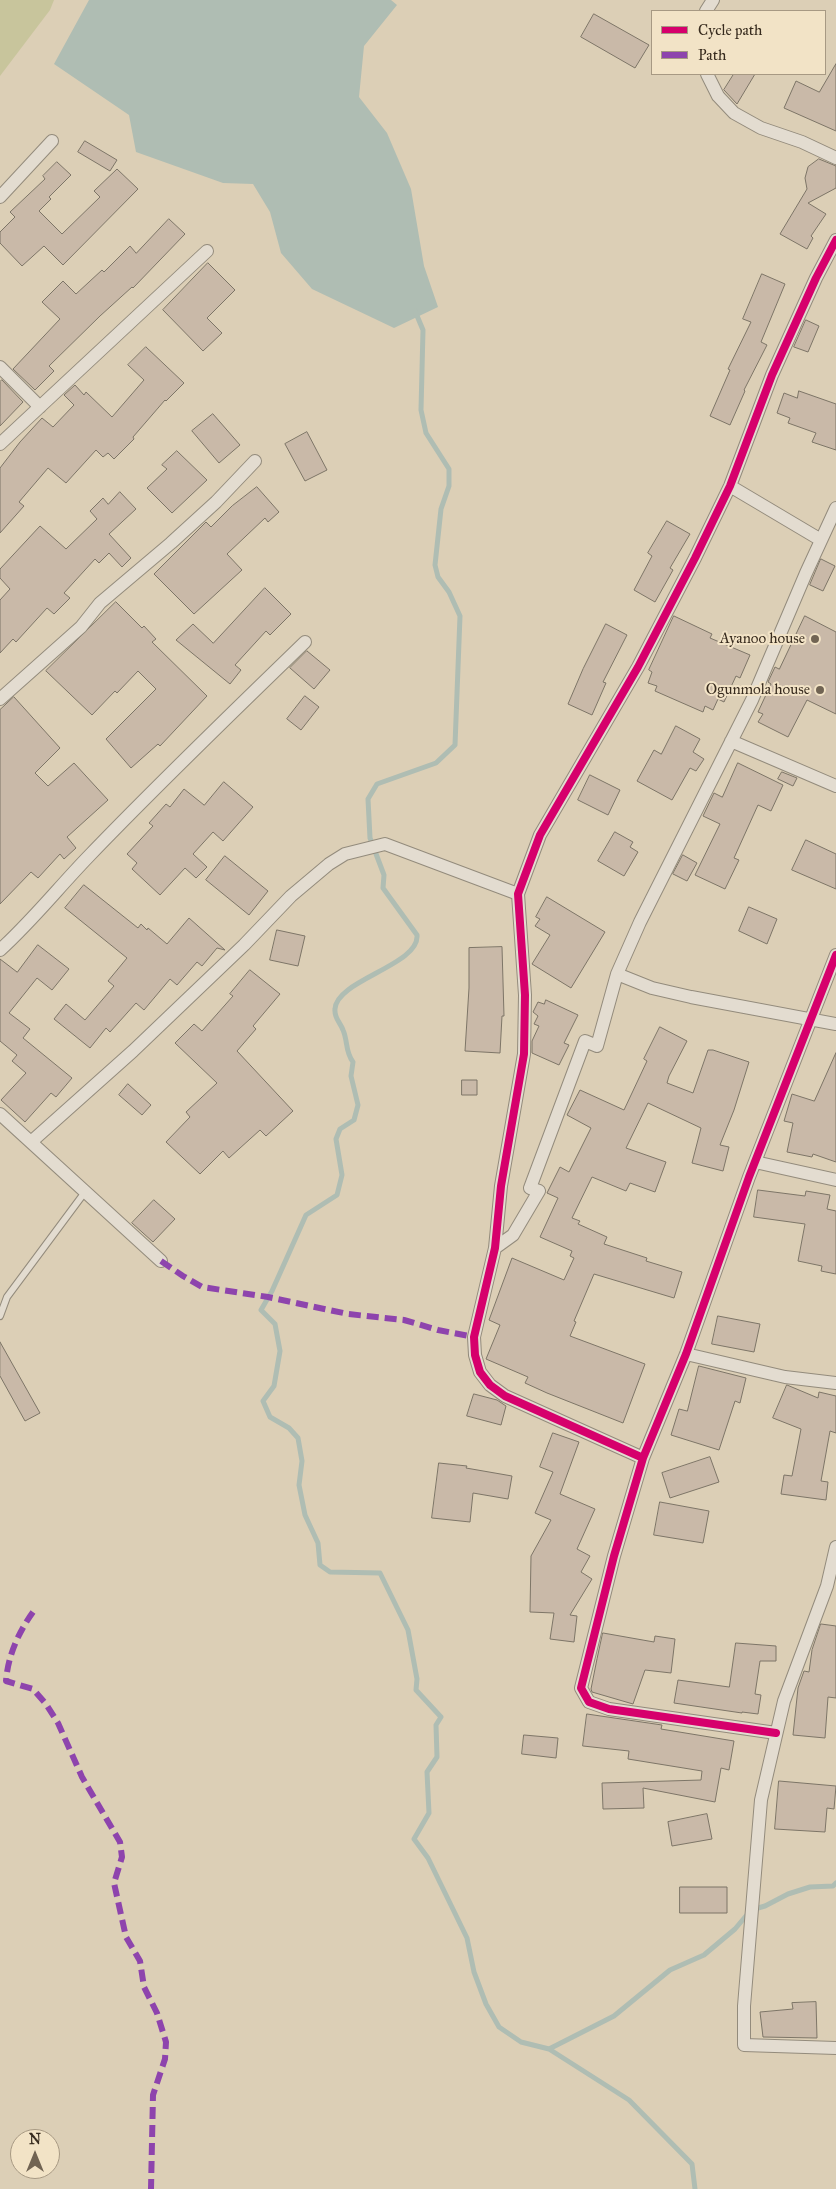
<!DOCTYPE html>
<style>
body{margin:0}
#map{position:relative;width:836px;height:2189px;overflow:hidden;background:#dccfb6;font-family:"IM FELL Great Primer",serif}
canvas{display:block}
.legend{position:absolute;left:651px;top:10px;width:175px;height:65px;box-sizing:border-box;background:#f2e3c6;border:1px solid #a79983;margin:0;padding:6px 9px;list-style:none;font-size:15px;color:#372b1e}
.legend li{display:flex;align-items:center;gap:10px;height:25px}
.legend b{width:25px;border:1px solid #a79983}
.north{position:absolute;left:10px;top:2129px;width:50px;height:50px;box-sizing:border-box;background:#f2e3c6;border:1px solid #a79983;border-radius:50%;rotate:0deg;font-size:14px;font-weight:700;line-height:20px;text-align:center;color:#372b1e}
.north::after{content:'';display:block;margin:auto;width:18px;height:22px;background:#716453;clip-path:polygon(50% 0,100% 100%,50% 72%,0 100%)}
</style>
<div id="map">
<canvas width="836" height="2189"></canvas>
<ul class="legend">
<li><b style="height:6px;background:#d6006c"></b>Cycle path</li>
<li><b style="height:6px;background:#8e44ad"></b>Path</li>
</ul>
<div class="north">N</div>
</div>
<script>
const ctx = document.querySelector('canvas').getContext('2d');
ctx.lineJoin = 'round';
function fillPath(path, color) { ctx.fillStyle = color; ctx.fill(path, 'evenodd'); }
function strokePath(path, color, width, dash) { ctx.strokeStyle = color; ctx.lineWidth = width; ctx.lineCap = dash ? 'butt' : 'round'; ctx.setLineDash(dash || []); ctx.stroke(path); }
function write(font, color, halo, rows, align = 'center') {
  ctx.font = font + ' "IM FELL Great Primer",serif'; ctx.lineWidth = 4; ctx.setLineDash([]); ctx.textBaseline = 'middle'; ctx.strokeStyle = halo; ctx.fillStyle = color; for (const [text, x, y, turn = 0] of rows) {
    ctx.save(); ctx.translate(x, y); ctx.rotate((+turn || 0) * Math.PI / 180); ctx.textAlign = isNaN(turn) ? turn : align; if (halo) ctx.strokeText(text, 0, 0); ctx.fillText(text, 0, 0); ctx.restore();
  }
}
fillPath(new Path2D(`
 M0,0H54L50,10L0,76Z`), '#c8c59c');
fillPath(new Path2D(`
 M89,0H391L397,5L364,46L359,97L387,133L411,189L424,266L438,307L394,328L312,289L281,253L270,212L253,184L223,183L136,152L129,115L54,64Z`), '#afbdb3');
strokePath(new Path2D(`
 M415,311L423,330L421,410L426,433L449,469V486L441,509L435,565L438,577L449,592L460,616L455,745L436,763L377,784L368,799L370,838L384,875L383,888L417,935C420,965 336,980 335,1009C334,1018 340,1022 343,1030C348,1041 345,1052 353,1062L351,1076L358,1105L354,1120L340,1129L336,1139L342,1175L337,1195L306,1215L272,1291L261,1310L275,1324L280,1351L274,1386L263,1401L270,1417L289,1428L298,1438L302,1461L299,1485L305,1515L318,1543L320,1565L330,1572L380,1573L408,1630L417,1679L416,1690L441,1717L436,1725L437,1757L427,1772L429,1813L414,1839L428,1858L467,1938L474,1972L486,2004L499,2027L521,2042L549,2049L629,2100L692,2164L695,2189
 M549,2049L614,2016L670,1970L704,1955L735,1929L751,1910L765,1906L788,1894L810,1887L833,1886L836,1883`), '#afbdb3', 5);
const building = new Path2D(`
 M594,14L649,45L635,68L581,37Z
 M836,64V131L784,108L796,81L819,92Z
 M734,74H755L737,104L724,90Z
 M85,141L117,160L110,171L78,152Z
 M819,159L836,166V188L808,203L826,214L811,236L813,238L807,249L780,234L807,189L805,178L808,167Z
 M57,162L71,175L49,197L51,199L39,211L62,234L100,197L94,191L117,169L138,189L63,265L44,246L22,266L0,243V232L15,217L10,212L45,179L43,176Z
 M169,219L185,234L133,288L132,287L100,316L49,366L54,371L35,390L13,369L60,319L42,302L63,281L76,294L102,270L104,272L130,246L136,253Z
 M208,263L235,290L207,318L222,333L203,351L163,310Z
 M762,274L785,284L761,342L767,345L744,390L745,391L730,425L710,416L730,370L728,369L751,322L743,319Z
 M806,320L819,326L808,352L794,347Z
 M146,347L184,383L166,401L165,400L133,437L134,439L114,459L108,453L103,457L96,450L66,483L48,468L19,502L24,506L0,533V468L20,442L42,418L53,427L74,405L64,395L75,385L84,395L86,392L112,417L144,380L128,365Z
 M2,380L23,402L0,426V382Z
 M799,391L836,404V450L812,442L816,433L788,423L790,418L777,413L784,393L797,398Z
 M213,414L240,445L219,463L192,431Z
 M307,432L327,470L305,481L285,444Z
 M177,451L207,480L172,513L147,488L167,469L162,465Z
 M257,487L279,512L268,522L265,518L227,554L242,570L194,614L154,574L206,522L211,527L232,506Z
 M120,492L136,509L109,534L131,558L122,567L109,553L99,563L95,559L64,593L70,598L54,614L47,608L16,642L13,639L0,653V600L10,589L0,578V569L40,526L66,549L97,519L90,511L103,498L108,504Z
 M667,521L690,534L670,568L673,570L655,602L634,590L652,556L648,553Z
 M821,559L835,566L823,591L810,585Z
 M265,588L291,614L270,635L266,631L235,665L241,670L230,684L176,640L193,624L213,643Z
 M116,602L142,628L144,626L156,639L152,642L207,696L160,746L158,744L131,768L106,739L156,689L138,671L117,693L115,691L92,715L46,671Z
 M674,616L712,634L710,638L750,655L740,678L736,676L724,702L718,699L713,710L705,706L703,712L655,691L657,686L648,683L652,672L649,670Z
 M805,616L836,632V714L807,700L788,737L758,722L763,714L758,712L771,684L768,682L775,667L779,669Z
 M606,624L627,635L603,682L606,683L592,715L568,704L583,669Z
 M307,651L330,670L314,689L290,668Z
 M305,696L319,707L301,730L287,719Z
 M14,697L60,748L35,773L48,786L74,763L108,800L67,837L76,848L64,859L60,854L38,878L31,872L0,904V710Z
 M676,726L700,739L693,752L704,759L696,771L690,768L672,800L637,781L654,750L661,754Z
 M738,763L783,785L771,811L758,805L734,858L739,860L725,889L695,875L720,824L703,816L714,793L722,797Z
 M782,772L797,778L793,786L778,779Z
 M590,775L620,790L608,815L578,800Z
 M224,782L253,807L223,841L213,832L193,854L207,867L196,878L185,868L160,895L132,869L137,863L127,854L153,826L149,823L166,804L170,807L184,789L204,805Z
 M615,832L633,842L630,847L638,852L624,876L598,861Z
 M806,840L836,854V889L792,870Z
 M683,855L697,863L687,881L673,874Z
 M225,856L268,891L249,915L206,880Z
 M84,885L138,928L141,924L147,930L148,928L167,944L189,918L225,950L217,948L202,966L197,962L177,985L170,979L144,1010L136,1003L110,1032L106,1028L90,1048L54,1019L66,1004L85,1020L114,986L108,981L127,958L65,908Z
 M547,897L605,932L571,988L532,964L550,935L535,926L540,919L536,917Z
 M749,907L777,919L767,944L739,931Z
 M277,930L305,936L298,966L270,960Z
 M38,945L69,969L52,990L37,978L9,1013L30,1029L23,1038L72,1078L56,1097L51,1093L25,1122L1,1100L26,1073L12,1061L17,1055L0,1041V959L17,972Z
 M502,947L504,1016H502L500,1053L465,1051L469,988V948Z
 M250,970L280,994L253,1026L256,1029L237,1051L293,1111L266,1136L260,1130L229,1158L223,1151L200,1174L166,1142L190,1117L186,1112L217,1083L175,1043L194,1024L202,1031L233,996L230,994Z
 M546,1000L578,1015L564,1043L569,1045L559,1065L532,1053V1041L539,1026L534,1024L538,1016L533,1012L538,1002L544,1004Z
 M660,1027L687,1041L669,1076L667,1083L693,1093L708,1050H713L749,1062L734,1110L720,1145L729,1147L723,1171L692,1163L701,1128L648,1103L626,1148L666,1162L655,1192L630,1183L626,1191L592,1177L572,1218L580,1221L578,1224L607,1237L604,1244L647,1258L646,1261L682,1272L674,1298L594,1274L574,1321L576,1322L570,1336L645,1364L623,1423L547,1393L525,1383L528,1377L486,1359L500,1325L489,1320L512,1258L564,1280L574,1258L570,1256L572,1251L540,1237L558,1198L547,1193L560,1167L569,1172L591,1128L567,1115L580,1090L624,1110L647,1061L644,1059Z
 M836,1053V1162L813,1154L812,1157L787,1152L793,1123L784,1121L792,1094L814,1101Z
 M462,1080H477V1095H462Z
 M128,1084L151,1105L142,1115L119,1095Z
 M758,1190L805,1196L806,1191L830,1195L827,1209L836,1211V1274L821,1271L822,1266L798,1261L805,1224L754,1217Z
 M154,1200L175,1219L153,1242L132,1223Z
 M718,1316L760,1324L754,1352L712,1344Z
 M0,1342L40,1413L25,1421L0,1376Z
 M699,1366L746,1378L740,1403L735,1401L719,1450L671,1435L679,1409L687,1411Z
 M787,1385L818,1398L819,1392L836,1396V1433L830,1431L821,1481L828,1482L826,1500L781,1494L784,1475L792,1476L801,1429L773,1418Z
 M474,1394L497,1400L506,1406L501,1425L467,1416Z
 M553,1433L579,1442L560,1494L595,1509L577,1549L590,1556L581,1572L592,1579L570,1615L577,1616L574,1642L550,1639L554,1613L530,1612L531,1556L551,1520L535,1513L553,1472L540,1467Z
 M710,1457L719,1482L670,1498L662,1473Z
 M439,1463L467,1466L466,1468L512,1476L508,1499L473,1493L470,1522L432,1518Z
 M660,1502L709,1511L703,1543L654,1535Z
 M821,1624L836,1626V1698L828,1697L825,1738L793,1735L798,1688L804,1671L809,1672L812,1650Z
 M603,1633L654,1642L655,1636L675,1639L671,1673L645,1670L633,1704L592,1692L591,1689L597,1659Z
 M736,1643L776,1646V1661H760L755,1694L761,1695L758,1714L742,1712V1713L674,1703L678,1680L729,1687Z
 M587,1714L662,1725L661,1729L734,1741L729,1770L721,1768L715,1802L643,1788L644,1808L603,1809L602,1783L701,1780L702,1771L628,1759L629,1751L583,1746Z
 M524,1735L558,1738L556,1758L522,1754Z
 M779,1781L836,1786L834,1809L827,1808L825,1832L775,1829Z
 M707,1814L712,1839L672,1846L668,1822Z
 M680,1887H727V1913H680Z
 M816,2002L817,2038L763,2037L760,2012L793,2009L792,2003Z`);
fillPath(building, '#c9b9a8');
strokePath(building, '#7d7567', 1);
const service = new Path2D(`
 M0,1316L7,1297L85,1192`);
const minor = new Path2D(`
 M706,11L713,0
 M707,74L718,96L734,113L761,128L802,142L836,158
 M0,197L52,141
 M0,367L40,407
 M0,444L207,251
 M730,486L821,540
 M0,699L81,627L100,603L171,543L216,502L255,461
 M731,741L836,786
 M0,950C32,921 59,887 89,856C159,783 232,713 305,642
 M617,974L652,988L691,997L836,1024
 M0,1114L161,1261
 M31,1142L133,1051L244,945L291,896L329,864L345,854L385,844L518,894
 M755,1162L836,1180
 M495,1248L513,1235L539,1191L530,1188L585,1041L597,1046L617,974L640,922L752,700L806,573L836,508
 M686,1354L785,1377L836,1383
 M643,1458L505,1396L490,1385L480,1372L475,1355L474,1337L495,1248L501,1186L524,1054L525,995L518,894L540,835L638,667L695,558L730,486L772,375L816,278L836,240
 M836,1547L827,1586L784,1701L761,1800L744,2006V2045L836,2048
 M776,1733L609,1709L589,1702L581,1688L614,1556L643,1458L686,1354L749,1177L836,955`);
strokePath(service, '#938b7c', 8);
strokePath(minor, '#938b7c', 14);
strokePath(service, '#e3dcd0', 6);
strokePath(minor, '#e3dcd0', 12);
strokePath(new Path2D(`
 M161,1261L183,1276L202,1287L268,1297L348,1314L404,1320L438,1330L474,1337
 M33,1612C18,1633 8,1656 6,1681L33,1689L46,1704L58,1723L82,1777L120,1842L122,1857L114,1883L126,1937L140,1961L144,1987L157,2013L166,2042L165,2059L153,2095L151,2189`), '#8e44ad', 6, [12, 6]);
strokePath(new Path2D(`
 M643,1458L505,1396L490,1385L480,1372L475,1355L474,1337L495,1248L501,1186L524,1054L525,995L518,894L540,835L638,667L695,558L730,486L772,375L816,278L836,240
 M776,1733L609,1709L589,1702L581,1688L614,1556L643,1458L686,1354L749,1177L836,955`), '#d6006c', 8);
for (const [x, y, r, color] of [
 [815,639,5,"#716453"],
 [820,690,5,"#716453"]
]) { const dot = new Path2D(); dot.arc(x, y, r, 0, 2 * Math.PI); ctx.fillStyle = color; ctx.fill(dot); strokePath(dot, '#f2e3c6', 2); }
write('15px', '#372b1e', '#f2e3c6', [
 ["Ayanoo house",805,639],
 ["Ogunmola house",810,690]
], 'right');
</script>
